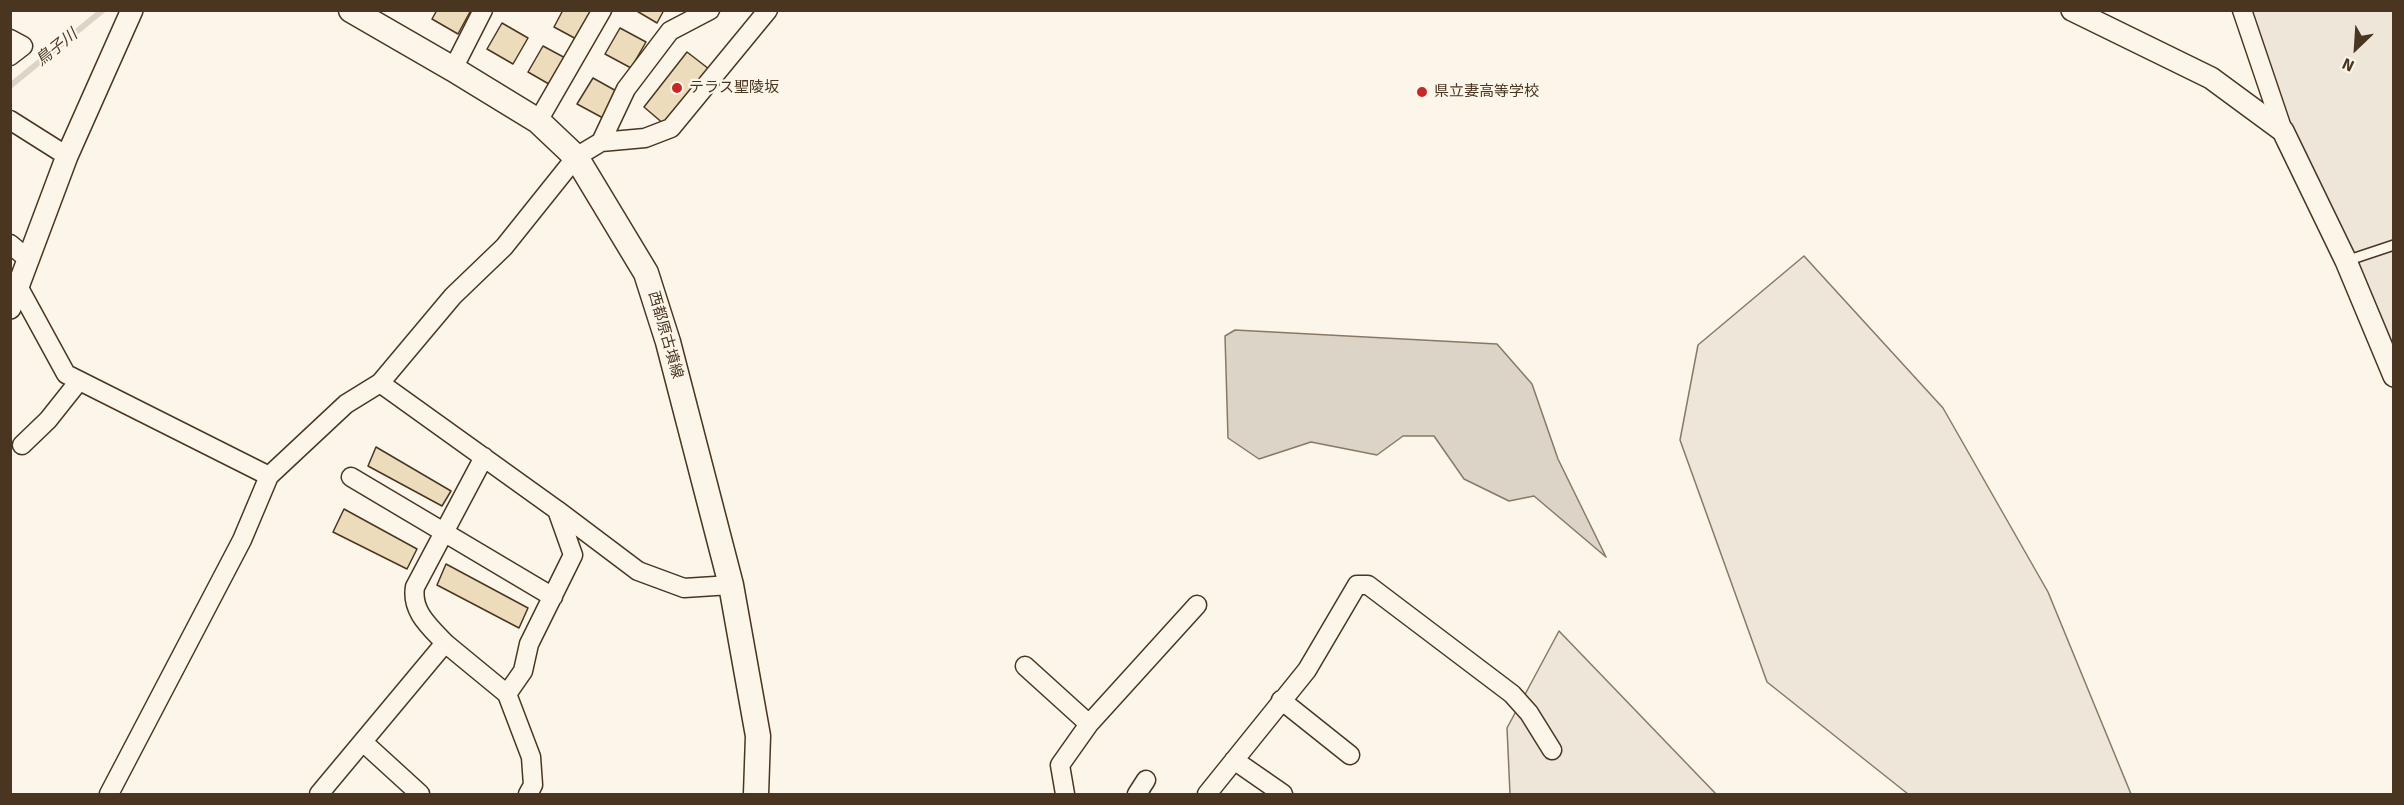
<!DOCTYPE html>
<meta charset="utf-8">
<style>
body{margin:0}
#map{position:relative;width:2404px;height:805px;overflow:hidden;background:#fbf6e9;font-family:Signika,sans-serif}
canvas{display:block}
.frame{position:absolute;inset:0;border:12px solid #4a3520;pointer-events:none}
.north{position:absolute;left:2326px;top:18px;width:60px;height:60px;-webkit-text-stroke:4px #fbf6e9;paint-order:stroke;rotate:205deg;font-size:16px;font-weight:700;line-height:24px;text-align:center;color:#4a3520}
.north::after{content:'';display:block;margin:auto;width:21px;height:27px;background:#4a3520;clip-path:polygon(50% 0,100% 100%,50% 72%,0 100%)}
</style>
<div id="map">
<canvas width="2404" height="805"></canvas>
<div class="frame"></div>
<div class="north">N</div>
</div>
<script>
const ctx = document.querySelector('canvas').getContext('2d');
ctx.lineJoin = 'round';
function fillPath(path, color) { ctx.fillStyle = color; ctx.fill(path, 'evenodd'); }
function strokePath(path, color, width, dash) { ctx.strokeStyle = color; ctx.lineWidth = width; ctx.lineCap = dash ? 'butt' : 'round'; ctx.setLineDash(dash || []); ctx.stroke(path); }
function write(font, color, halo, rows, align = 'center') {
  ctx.font = font + ' Signika,"Noto Sans JP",sans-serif'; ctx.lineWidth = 4.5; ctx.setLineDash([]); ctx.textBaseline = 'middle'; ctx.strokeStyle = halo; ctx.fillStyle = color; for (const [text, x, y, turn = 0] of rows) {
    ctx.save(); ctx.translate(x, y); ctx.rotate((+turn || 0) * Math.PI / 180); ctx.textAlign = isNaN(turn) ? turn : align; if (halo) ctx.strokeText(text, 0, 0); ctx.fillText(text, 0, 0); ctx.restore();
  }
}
const green = new Path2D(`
 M2242,11H2393V376Z
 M1804,256L1943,408L2048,592L2131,794H1908L1767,682L1680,440L1698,345Z
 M1559,631L1716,794H1510L1507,728Z`);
fillPath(green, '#ede6d9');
strokePath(green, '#887966', 1.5);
const water = new Path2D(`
 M1235,330L1497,344L1532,384L1558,459L1606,557L1534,496L1509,501L1464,479L1434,436H1403L1377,455L1311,442L1259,459L1228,438L1225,336Z`);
fillPath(water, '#dcd4c6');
strokePath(water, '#887966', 1.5);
strokePath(new Path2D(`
 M10,86L103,10`), '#dcd4c6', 6);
const building = new Path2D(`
 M437,10H471L458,34L432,19Z
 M563,10H587L595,15L580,41L554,27Z
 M635,10H664L657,23Z
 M502,23L528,38L513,64L487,49Z
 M620,28L646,42L631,68L605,54Z
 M543,46L569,60L554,87L528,72Z
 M687,52L709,69L665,125L644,107Z
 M593,78L618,92L603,118L577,104Z
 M376,447L451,491L442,506L368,466Z
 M344,509L417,549L407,569L333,532Z
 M446,564L528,608L519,628L437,585Z`);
fillPath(building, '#ecdcbc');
strokePath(building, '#4a3520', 1.5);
const service = new Path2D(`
 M2346,261L2394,245`);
const minor = new Path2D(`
 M2242,10L2283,131
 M10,39L23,46L10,56
 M453,69L483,10
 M10,120L67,156
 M538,121L602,10
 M601,142L626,89L670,31L710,10
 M10,244L29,260
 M19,288L66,374L269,476
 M380,383L557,510L638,571L684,588L731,585
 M22,445L48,420L79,381
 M351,477L553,597
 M445,643L507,694L531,757L533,785L528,794
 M1025,666L1089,724
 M507,694L523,671L529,644L573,555L557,510
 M1281,700L1350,755
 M363,742L420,794
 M1234,760L1283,794
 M109,794L242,540L269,476L346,404L380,383L453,296L504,247L576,157L601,142L645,138L671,128L768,10
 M319,794L445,643C429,626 411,611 415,587L484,457
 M1065,794L1060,765L1089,724L1197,605
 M1137,794L1146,780
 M1207,794L1307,670L1357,585H1368L1512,694L1529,713L1552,750`);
const tertiary = new Path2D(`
 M2072,10L2211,78L2283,131L2346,261L2394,376
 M10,308L67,156L132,10`);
const secondary = new Path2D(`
 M351,10L453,69L538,121L576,157L646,273L668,342L731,585L758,736L756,794`);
strokePath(service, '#4a3520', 12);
strokePath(minor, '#4a3520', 21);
strokePath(tertiary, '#4a3520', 24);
strokePath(secondary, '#4a3520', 27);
strokePath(service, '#fbf6e9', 9);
strokePath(minor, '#fbf6e9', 18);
strokePath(tertiary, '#fbf6e9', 21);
strokePath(secondary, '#fbf6e9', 24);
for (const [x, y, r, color] of [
 [677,88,6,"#c62828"],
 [1422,92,6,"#c62828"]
]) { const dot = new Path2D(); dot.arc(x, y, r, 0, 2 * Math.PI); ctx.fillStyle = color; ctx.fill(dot); strokePath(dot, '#fbf6e9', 2); }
write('15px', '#4a3520', '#fbf6e9', [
 ["テラス聖陵坂",689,88],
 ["県立妻高等学校",1434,92]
], 'left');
write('15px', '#4a3520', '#fbf6e9', [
 ["西都原古墳線",665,335,74]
]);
write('italic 16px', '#4a3520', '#fbf6e9', [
 ["鳥子川",57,48,-39]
]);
</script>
